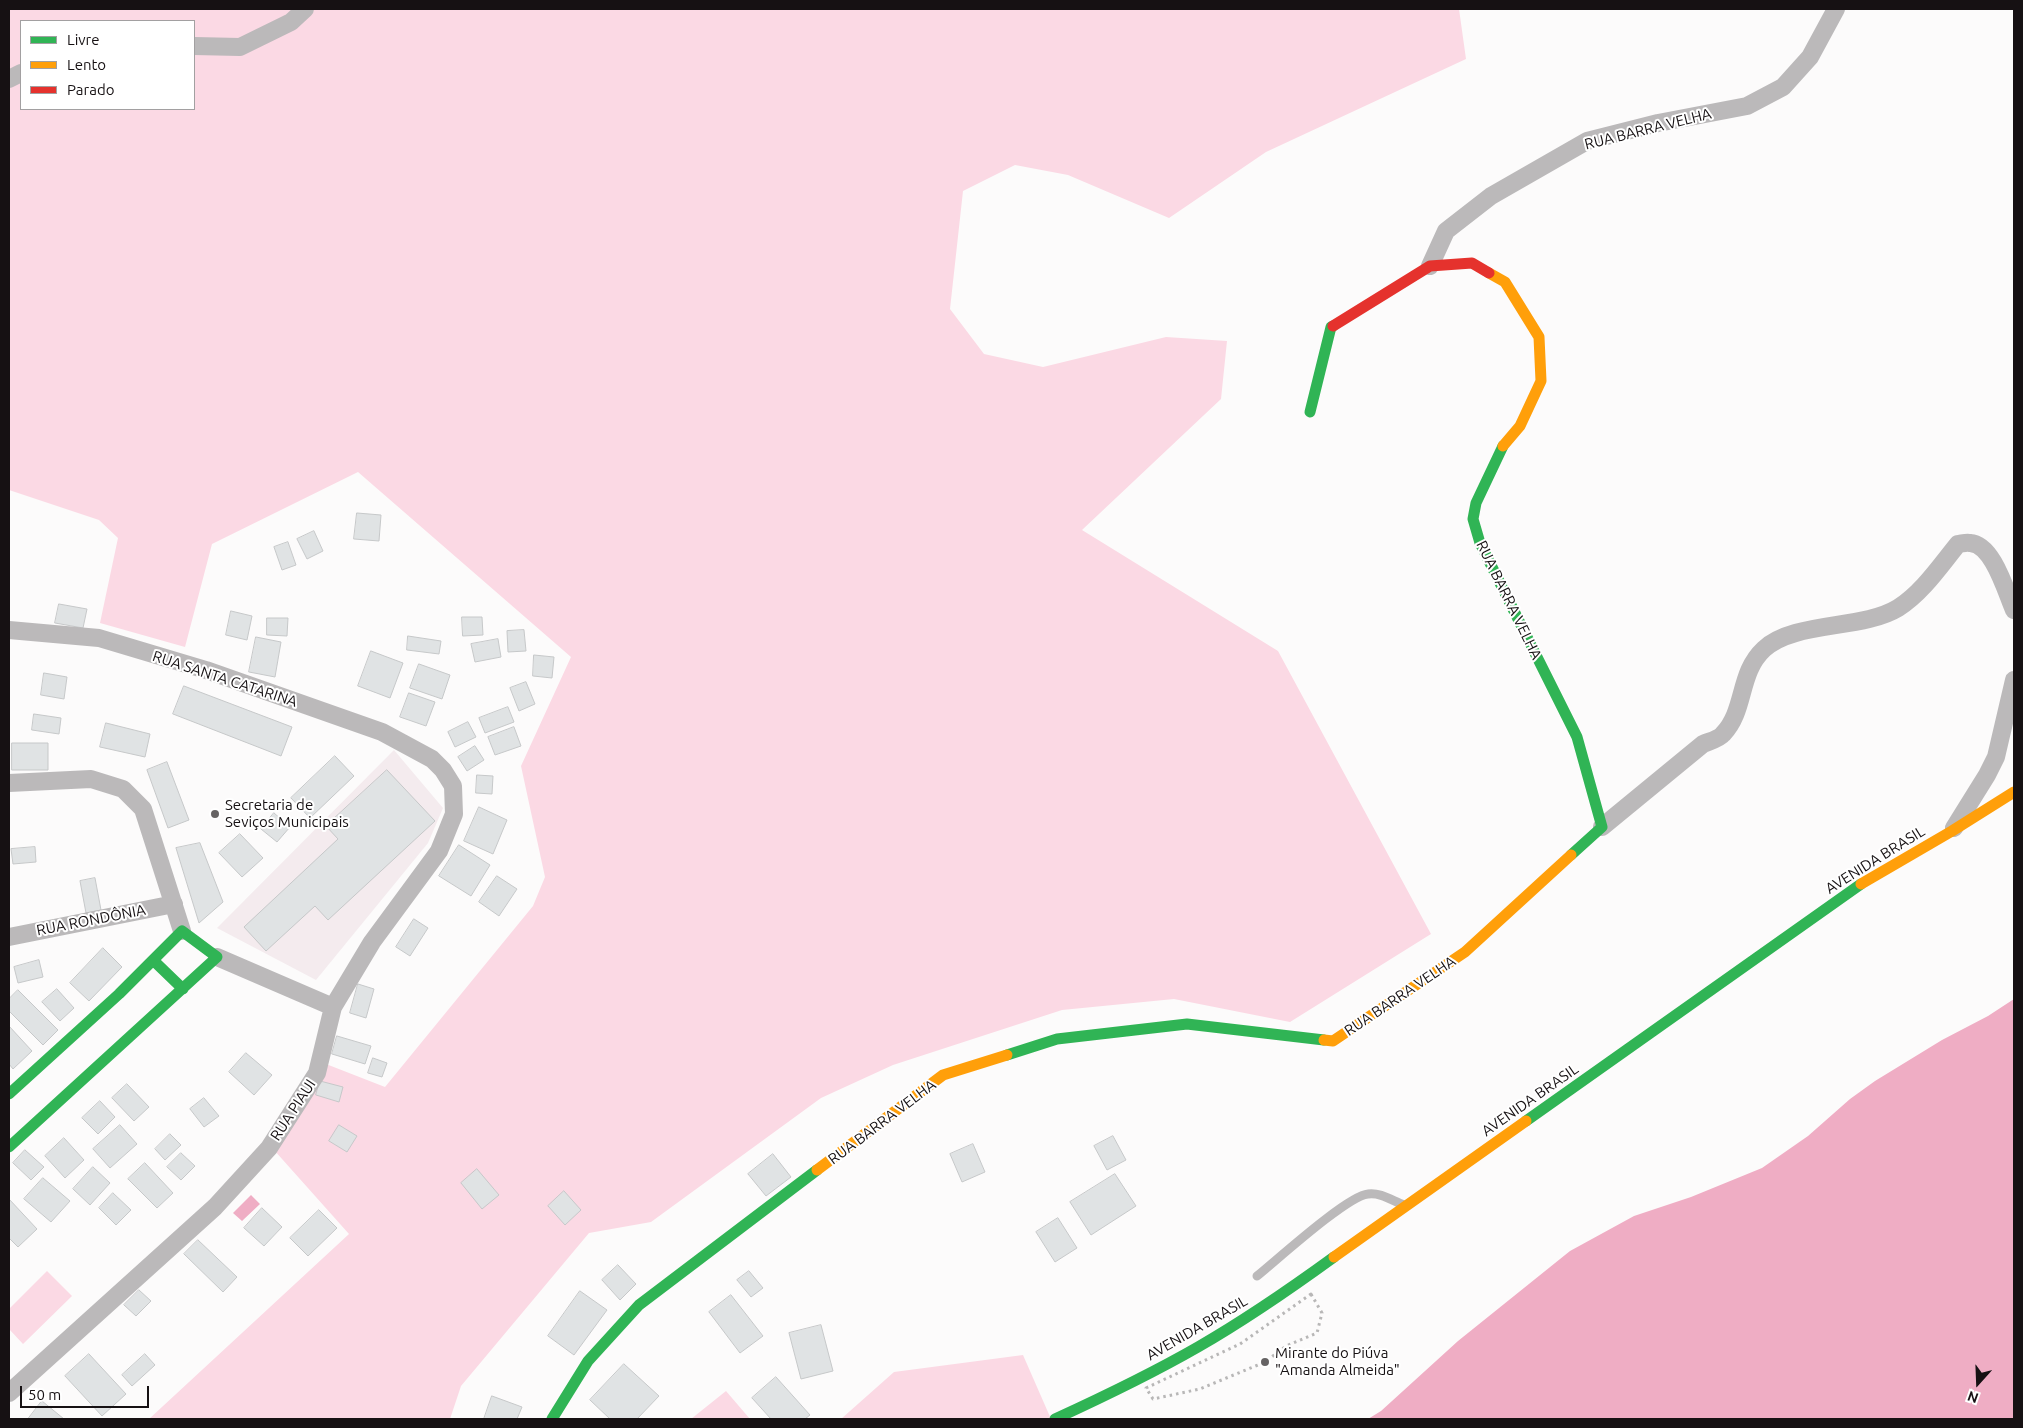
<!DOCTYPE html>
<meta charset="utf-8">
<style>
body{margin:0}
#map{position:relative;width:2023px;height:1428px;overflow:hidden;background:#fcfbfb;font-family:Ubuntu,sans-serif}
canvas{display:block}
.frame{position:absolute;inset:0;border:10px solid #161113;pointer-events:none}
.legend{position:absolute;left:20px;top:20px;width:175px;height:90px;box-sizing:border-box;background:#fff;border:1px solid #a2a0a1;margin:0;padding:6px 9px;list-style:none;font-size:15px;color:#161113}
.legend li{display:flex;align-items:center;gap:10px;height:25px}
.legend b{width:25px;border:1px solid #a2a0a1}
.north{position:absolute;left:1953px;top:1358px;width:50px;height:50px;-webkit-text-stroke:4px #fff;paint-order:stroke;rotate:200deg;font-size:14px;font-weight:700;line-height:20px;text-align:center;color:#161113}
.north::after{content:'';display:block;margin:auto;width:18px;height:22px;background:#161113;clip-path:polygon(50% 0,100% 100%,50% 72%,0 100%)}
.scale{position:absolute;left:20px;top:1386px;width:129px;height:22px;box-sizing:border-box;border:2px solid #161113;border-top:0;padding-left:6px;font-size:15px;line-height:18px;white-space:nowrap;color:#161113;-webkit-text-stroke:4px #fff;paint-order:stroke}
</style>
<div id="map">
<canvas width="2023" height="1428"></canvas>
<div class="frame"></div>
<ul class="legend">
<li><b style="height:6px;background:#30b455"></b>Livre</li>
<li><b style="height:6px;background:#ff9f0a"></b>Lento</li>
<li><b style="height:6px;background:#e5322d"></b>Parado</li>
</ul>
<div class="north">N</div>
<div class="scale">50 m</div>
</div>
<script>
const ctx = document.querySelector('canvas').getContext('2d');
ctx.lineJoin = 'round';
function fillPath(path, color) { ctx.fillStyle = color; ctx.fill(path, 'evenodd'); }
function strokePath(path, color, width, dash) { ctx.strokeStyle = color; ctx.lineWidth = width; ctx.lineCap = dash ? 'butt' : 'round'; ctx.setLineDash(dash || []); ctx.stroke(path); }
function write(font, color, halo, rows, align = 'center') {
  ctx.font = font + ' Ubuntu,sans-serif'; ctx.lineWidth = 4; ctx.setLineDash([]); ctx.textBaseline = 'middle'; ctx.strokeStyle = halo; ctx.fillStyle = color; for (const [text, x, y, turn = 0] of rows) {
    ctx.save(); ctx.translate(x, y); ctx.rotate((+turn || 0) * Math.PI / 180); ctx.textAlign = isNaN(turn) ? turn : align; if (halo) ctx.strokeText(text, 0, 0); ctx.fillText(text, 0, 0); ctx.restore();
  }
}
fillPath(new Path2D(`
 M394,750L443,808L428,843L316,980L217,928Z`), '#f4ebee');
fillPath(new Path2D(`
 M9,9H1459L1466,59L1266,152L1169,218L1068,175L1015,165L963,191L950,309L984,354L1043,367L1166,337L1227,341L1221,399L1082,530L1278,651L1431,934L1290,1022L1174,999L1062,1010L893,1065L821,1098L651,1222L589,1233L461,1386L450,1419H149L349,1234L274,1150L326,1064L385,1087L533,906L545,877L521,766L571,657L358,472L212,544L185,647L100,623L118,538L99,520L9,490ZM21,21H194V109H21Z
 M47,1271L72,1296L23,1344L9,1329V1309Z
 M1023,1355L1051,1419H841L894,1372Z
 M726,1391L750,1419H691Z`), '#fbd9e4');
fillPath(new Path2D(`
 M2014,999V1419H1368L1381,1411L1458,1341L1570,1251L1634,1216L1691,1197L1762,1168L1808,1136L1850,1099L1875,1081L1942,1040L1988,1016Z
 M251,1195L260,1204L242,1221L233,1213Z`), '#efadc4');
const building = new Path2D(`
 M357,513L381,515L379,541L354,539Z
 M314,531L323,551L307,559L297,539Z
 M288,542L296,565L282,570L274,547Z
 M59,604L87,609L83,628L55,623Z
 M231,611L252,616L247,640L226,635Z
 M462,617H482L483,635L463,636Z
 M267,618H288L287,636L267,635Z
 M524,630L526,651L508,652L507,631Z
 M408,636L441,641L439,654L407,650Z
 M256,637L281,642L275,677L249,672Z
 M498,639L501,657L475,662L471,644Z
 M371,651L403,663L390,698L358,686Z
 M534,655L554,657L552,678L533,676Z
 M419,664L450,675L442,699L410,688Z
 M44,673L67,677L64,699L41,695Z
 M526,682L535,704L519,711L510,688Z
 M184,686L292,727L281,756L173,714Z
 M409,693L435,702L426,726L400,717Z
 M508,707L514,722L485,733L479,718Z
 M34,714L61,718L59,734L32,730Z
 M468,722L476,737L455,747L448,732Z
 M106,723L150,734L145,757L100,747Z
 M514,727L521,746L495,755L488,737Z
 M12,743H48V770H12Z
 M475,746L484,760L467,771L458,757Z
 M335,756L354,776L310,818L291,798Z
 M167,762L189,820L168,828L147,770Z
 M387,770L435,821L328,920L315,906L266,951L244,927L338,839L326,826Z
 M477,775L493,776L492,794L476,793Z
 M479,807L507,820L493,854L464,841Z
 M274,813L290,827L277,842L261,829Z
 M240,834L263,858L242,877L219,853Z
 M200,843L223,902L199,923L176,848Z
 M459,845L490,865L471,896L439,876Z
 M35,847L36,862L13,864L11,849Z
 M497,876L517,889L499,916L479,902Z
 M95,878L101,910L86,913L80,881Z
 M414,919L428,928L410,956L396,947Z
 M103,948L122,967L89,1001L70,983Z
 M39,960L43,977L18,983L14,967Z
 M358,984L374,989L366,1018L350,1013Z
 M57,989L74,1008L60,1021L42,1002Z
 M18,990L58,1030L43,1045L9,1011V999Z
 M9,1026L32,1051L13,1069L9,1064Z
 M337,1036L371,1046L365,1064L332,1054Z
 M246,1053L272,1075L254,1095L229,1072Z
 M373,1058L387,1063L382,1077L368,1073Z
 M320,1081L343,1087L339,1102L316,1095Z
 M127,1084L149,1107L134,1121L112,1098Z
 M204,1098L219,1116L204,1127L190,1109Z
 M100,1101L115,1117L98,1134L82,1118Z
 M120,1125L137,1144L110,1168L93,1149Z
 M339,1125L357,1136L347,1152L329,1141Z
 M170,1134L181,1145L165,1160L155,1149Z
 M1113,1136L1126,1160L1107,1170L1094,1146Z
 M64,1138L84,1160L65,1178L45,1156Z
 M973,1144L985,1172L962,1182L950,1154Z
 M25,1150L44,1167L31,1180L13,1163Z
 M181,1153L195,1166L181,1180L167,1167Z
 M773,1154L791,1177L766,1196L748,1174Z
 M145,1163L173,1193L157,1208L128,1179Z
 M93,1167L110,1183L90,1205L73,1189Z
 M477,1169L499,1195L482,1209L461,1183Z
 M1115,1174L1136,1206L1091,1235L1070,1202Z
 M43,1178L70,1201L51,1222L24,1199Z
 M564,1191L581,1210L565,1225L548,1206Z
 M113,1193L131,1210L116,1225L99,1208Z
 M9,1199L37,1229L18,1247L9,1238Z
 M262,1208L282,1227L264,1246L244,1228Z
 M319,1210L337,1228L308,1256L290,1238Z
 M1058,1218L1077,1248L1055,1262L1036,1232Z
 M198,1240L237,1277L223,1292L184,1254Z
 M618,1265L636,1284L620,1300L602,1280Z
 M749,1271L763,1288L751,1297L737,1280Z
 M139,1290L151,1301L136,1316L124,1305Z
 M580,1291L607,1310L574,1355L548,1336Z
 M731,1295L763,1336L740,1353L709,1312Z
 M821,1325L833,1371L801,1379L789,1333Z
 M89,1354L126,1394L102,1416L65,1376Z
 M145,1354L155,1365L132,1386L122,1375Z
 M624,1364L659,1396L637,1419H610L590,1400Z
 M776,1377L810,1415L805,1419H771L752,1398Z
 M492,1396L522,1407L517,1419H484Z
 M42,1401L64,1419H28Z`);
fillPath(building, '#e0e3e4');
strokePath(building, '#c6c8c9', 1);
strokePath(new Path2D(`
 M1311,1294L1322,1313L1317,1333L1286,1346L1265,1362L1200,1389L1153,1399L1146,1388L1240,1344Z`), '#b8b7b7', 3, [2.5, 4]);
strokePath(new Path2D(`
 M1257,1276C1277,1260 1347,1196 1368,1194C1380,1192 1393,1201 1404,1205`), '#bbb9ba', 9);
strokePath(new Path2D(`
 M194,46L240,47L291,22L305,9
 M9,79L21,73
 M1430,266L1446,231L1491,196L1587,141L1658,123L1747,106L1783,87L1810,57L1836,9
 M9,630L99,638L206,670L382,732L432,759L443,770L453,786L454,814L439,851L372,942L333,1007L317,1073L269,1148L215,1207L9,1393
 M9,783L91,779L123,789L143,809L182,931
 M1602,827L1703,744C1710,741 1719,739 1723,734C1746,710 1738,673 1764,649C1794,621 1862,630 1898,608C1922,593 1940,566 1958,544C1961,544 1966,542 1970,543C1993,544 2006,592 2014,610
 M1954,828L1987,775L1996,757L2014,680
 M9,937L174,904
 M217,957L333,1007`), '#bbb9ba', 18);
strokePath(new Path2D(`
 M1310,412L1331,327L1333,326
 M1503,446L1476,503L1473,519L1480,543L1577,737L1602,827L1571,855
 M154,961L183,989
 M1007,1055L1057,1039L1187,1024L1324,1040
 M9,1094L119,994L182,931L217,957L9,1147
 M1526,1121L1861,884
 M552,1419L588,1361L639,1305L817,1170
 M1055,1419C1103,1397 1151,1374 1198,1347C1245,1320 1290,1289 1334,1257`), '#30b455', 11);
strokePath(new Path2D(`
 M1489,273L1505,282L1539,337L1541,381L1520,426L1503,446
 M1861,884L1952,831L2014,792
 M1324,1040L1333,1041L1465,952L1571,855
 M817,1170L943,1075L1007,1055
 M1334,1257L1526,1121`), '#ff9f0a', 11);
strokePath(new Path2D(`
 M1333,326L1430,266L1472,263L1489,273`), '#e5322d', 11);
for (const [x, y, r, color] of [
 [215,814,5,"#666364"],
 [1265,1362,5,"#666364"]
]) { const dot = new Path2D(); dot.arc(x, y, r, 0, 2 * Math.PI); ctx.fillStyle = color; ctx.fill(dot); strokePath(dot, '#fff', 2); }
write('15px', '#161113', '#fff', [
 ["RUA BARRA VELHA",1648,129,-14],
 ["RUA BARRA VELHA",1509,600,64],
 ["RUA SANTA CATARINA",225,679,18],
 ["AVENIDA BRASIL",1875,860,-32],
 ["RUA RONDÔNIA",91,920,-11],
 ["RUA BARRA VELHA",1400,996,-34],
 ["AVENIDA BRASIL",1530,1100,-35],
 ["RUA PIAUI",293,1110,-57],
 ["RUA BARRA VELHA",882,1122,-37],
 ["AVENIDA BRASIL",1197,1328,-30]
]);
write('15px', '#161113', '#fff', [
 ["Secretaria de",225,805],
 ["Seviços Municipais",225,822],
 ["Mirante do Piúva",1275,1353],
 ["\"Amanda Almeida\"",1275,1370]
], 'left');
</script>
